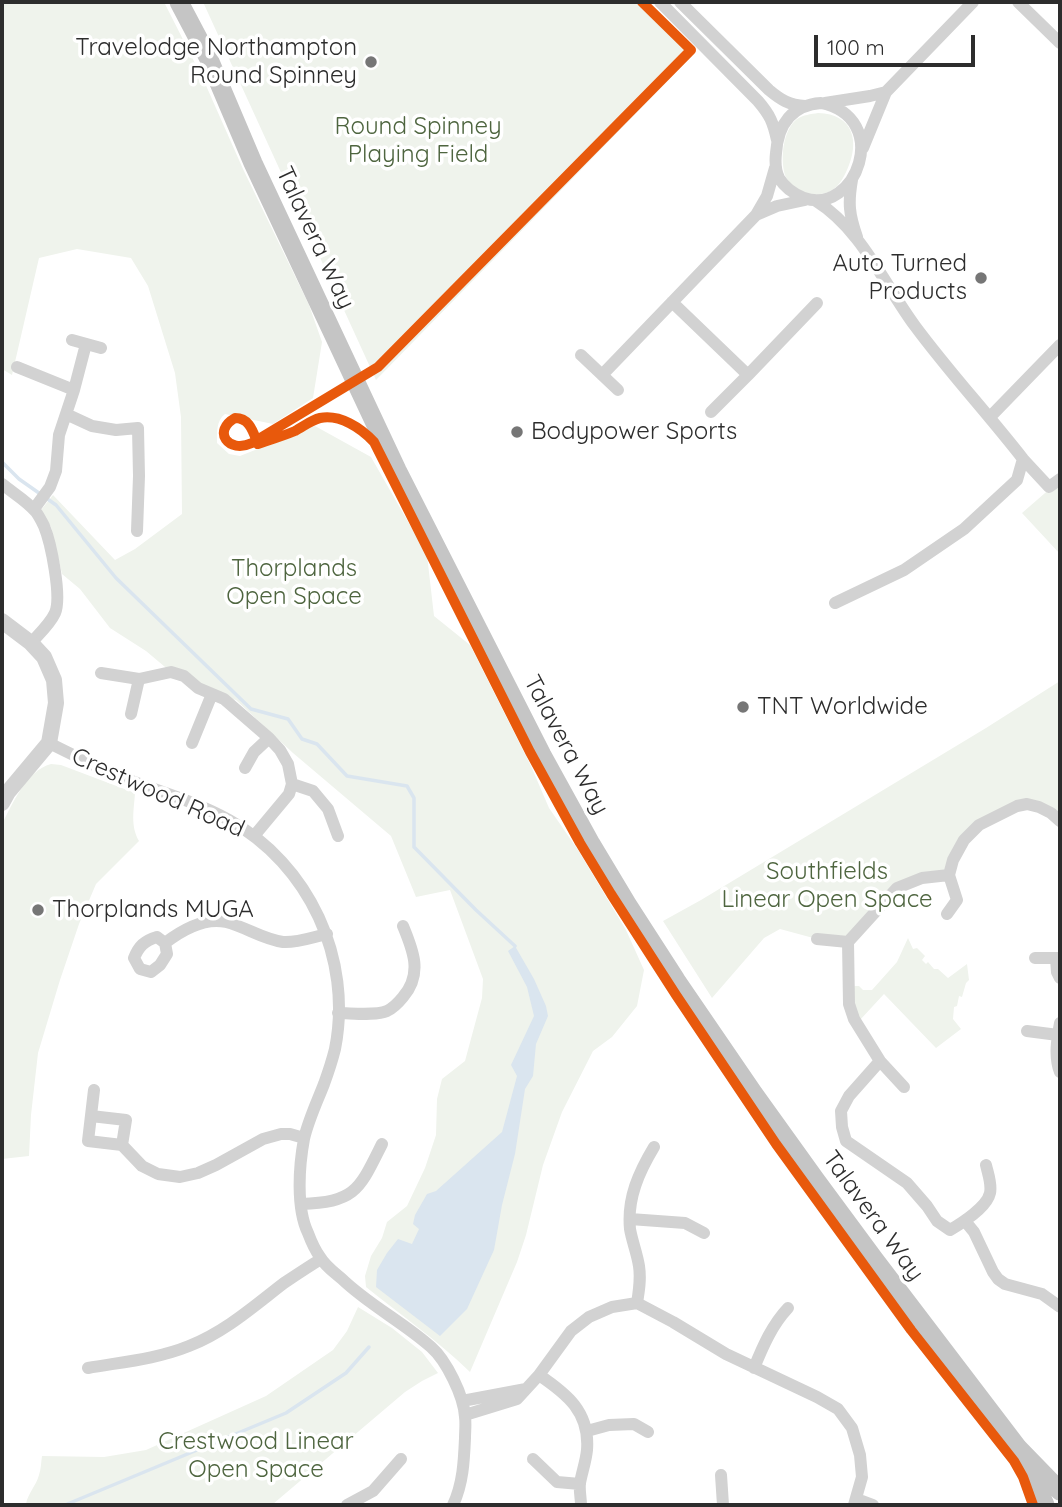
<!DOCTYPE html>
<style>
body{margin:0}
#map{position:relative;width:1062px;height:1507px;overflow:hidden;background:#fff;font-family:Quicksand,sans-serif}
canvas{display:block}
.frame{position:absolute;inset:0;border:4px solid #2d2d2d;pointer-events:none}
.scale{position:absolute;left:814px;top:35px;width:161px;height:32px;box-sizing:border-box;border:4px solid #2d2d2d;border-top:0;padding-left:9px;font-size:21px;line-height:24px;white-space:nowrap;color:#2d2d2d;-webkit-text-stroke:5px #fff;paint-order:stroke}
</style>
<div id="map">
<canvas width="1062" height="1507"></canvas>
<div class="frame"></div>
<div class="scale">100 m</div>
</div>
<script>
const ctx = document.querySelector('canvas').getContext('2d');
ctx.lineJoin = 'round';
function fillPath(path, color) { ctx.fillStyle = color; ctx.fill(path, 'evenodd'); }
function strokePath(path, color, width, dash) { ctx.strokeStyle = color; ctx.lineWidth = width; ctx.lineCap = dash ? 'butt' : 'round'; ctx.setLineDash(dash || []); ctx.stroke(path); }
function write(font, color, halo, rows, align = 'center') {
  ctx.font = font + ' Quicksand,sans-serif'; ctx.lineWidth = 7; ctx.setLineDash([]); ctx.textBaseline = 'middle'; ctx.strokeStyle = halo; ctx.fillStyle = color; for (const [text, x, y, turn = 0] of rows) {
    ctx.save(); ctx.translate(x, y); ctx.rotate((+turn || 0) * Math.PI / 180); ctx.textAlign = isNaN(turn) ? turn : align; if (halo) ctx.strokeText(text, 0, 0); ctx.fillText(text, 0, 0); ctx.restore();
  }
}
fillPath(new Path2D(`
 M2,2H164L204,81L243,169L309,305L322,342L313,398L273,424L225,414C216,421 217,433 217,443L229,454L240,456L315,426L371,457L427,555L434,616L470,645L531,766L549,808L578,850L626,930L644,970L637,1006L612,1037L593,1051L562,1112L543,1165L526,1235L517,1262L470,1372C438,1341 401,1315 366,1287L365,1276L371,1256L382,1238L387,1222L407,1206L425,1168L436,1135L437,1099L442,1079L465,1061L482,998L483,979L450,890L416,897L391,836L293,753L236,700L212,694L171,672L146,651L110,628L80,589L62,574L51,527L41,510L53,495L115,560L135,549L182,514L181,417L175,373L148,286L131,258L77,249L39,258L12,375L2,369Z
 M203,2H641L692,56L376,380Z
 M818,113C854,114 860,142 847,170C841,183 835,192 821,194C807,197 790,188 785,175C780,158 783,130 797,119C803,115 811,114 818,113Z
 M1060,480V554L1022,513Z
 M1060,681V821L1027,804L979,825L949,875L897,888L848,942L817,939L780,929L764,938L712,998L663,921L701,900L986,728Z
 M51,764L61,765L135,793C134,809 130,826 139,841L96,884L79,924L60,980L38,1053L31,1115L29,1156L2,1159V824C13,803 26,771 51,764Z
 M908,938L913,949L917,948L925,956L922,960L926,964L928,962L934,969H938L948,978L967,964L969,980L966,983L962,997L959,996L957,1006L954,1007L953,1019L961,1029L936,1048L884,994L860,1020L854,1004V986H859L863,990H872L897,962Z
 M358,1307L392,1328L422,1352L438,1373L422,1381L405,1392L273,1504L269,1505H23L26,1504C28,1493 36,1486 39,1475C41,1469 41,1463 42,1456L104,1457L146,1450L266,1396L333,1350L347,1331Z`), '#eff3ec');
fillPath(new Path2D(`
 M515,946L534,979L546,1006L548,1016L536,1044L533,1076L525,1089L515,1154L502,1205L494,1250L467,1309L440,1336L376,1287L377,1270L387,1253L398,1239L412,1244L419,1229L413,1224L415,1215L427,1194L436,1191L502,1132L517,1076L511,1065L534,1016L527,987L508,951Z`), '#dae5ef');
strokePath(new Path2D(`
 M2,462L19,479L56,505L116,578L251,709L288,719L302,739L317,744L347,776L407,786L414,798V847L476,910L515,946
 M65,1505L286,1413L346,1373L369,1347`), '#dae5ef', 3.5);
strokePath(new Path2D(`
 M660,2L758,101C770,115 773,122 777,140
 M680,2L769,90C781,100 789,105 805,106
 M1018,2L1060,43
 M821,103C893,118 856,216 804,198C794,194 785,188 779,178C775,170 775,162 776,153C778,124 792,105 821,103Z
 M825,103L870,96L886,92
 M863,148L886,92L973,2
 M852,180C848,203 849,214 857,237
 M816,201C861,229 884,284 915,326C949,372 988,414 1023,459L1017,480L964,529L904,570L835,603
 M756,215L777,206L805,200
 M672,302L748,375L711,412
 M72,340L101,348
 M581,355L618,390
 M17,367L74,390
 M602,375L756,215L767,196L775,168
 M748,375L817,303
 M66,414L92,426L116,430L138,428L139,476L137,531
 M990,417L1060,345
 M1023,459L1049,487L1060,479
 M2,484C13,493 27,501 36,512C39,516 42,522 44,526C51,543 62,597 55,613C50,624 39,634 31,643
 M34,509L50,487L56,471L59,435L74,390L86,344
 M101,673L139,679L171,672L184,676L198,688L224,699L269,738L280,750L288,764L292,784L289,794L254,836
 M131,714L139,679
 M49,743C71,754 93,765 116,775C153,790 193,800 229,820C309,864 353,959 335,1049C332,1061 328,1073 324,1084C317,1102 308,1121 304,1139C299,1166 296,1208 308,1233C311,1241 315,1250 320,1257C325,1266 335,1273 342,1279C369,1305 403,1322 431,1347C446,1360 464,1396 465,1417C466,1424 465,1431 465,1438C464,1461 463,1484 453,1505
 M192,743L212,694
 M245,768L254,752L269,738
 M292,784L313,791L328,809L338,836
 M949,875L922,878L897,888L848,942L849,1004L854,1019L880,1061L849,1096L841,1111L842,1127L846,1141L907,1183L927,1206L937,1221L950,1230C962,1223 987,1207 990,1193C992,1184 988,1174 986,1165
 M947,914L957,900L949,875L953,860L964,840L979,825L1017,806L1027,804L1039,807L1051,813L1060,821
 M157,937L165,943L167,954L160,965L151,972L140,969L134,958C139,946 144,941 157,937Z
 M817,939L848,942
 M165,943C182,930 204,917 226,922C246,927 262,939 283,942C297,943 313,937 327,934
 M1035,958H1060
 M1056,958L1057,972L1060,978
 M338,1013C351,1013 376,1016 387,1011C393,1008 399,1002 403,997C423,974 413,950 403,926
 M1060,1023C1057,1039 1054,1057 1060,1072
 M1027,1031L1058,1035
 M880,1061L904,1087
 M91,1116L126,1120L122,1145L88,1141L94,1090
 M122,1145L142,1166L158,1174L180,1177L198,1173L216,1165L263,1139L281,1134H290L304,1138
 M301,1204C356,1202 359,1190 382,1144
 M630,1219L685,1223L704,1233
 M965,1221L974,1232L993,1272L998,1279L1005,1284L1042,1294L1060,1307
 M637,1303C639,1291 641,1279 639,1266C637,1253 632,1241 630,1229C627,1198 639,1172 654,1147
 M88,1368C122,1362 157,1359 189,1346C225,1332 254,1306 284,1283C296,1275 308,1267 321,1259
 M754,1368C763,1346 772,1325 788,1308
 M539,1375C567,1394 590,1412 587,1450C586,1461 582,1472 580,1483C579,1490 581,1498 581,1505
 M462,1401L526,1389
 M465,1415L517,1399L539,1375L571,1331L589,1317L612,1307L637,1303L673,1322L726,1354L817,1397L838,1409L852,1428L860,1455L862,1477L854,1505
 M587,1431L609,1425L634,1424L648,1432
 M533,1459L557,1482L580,1484
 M721,1475L723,1505
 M857,1499L873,1505
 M347,1505L373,1491L401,1459`), '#d2d2d2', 12);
strokePath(new Path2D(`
 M2,621L31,643L44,657L54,680L56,703L49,743L8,792L2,803`), '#d2d2d2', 16);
strokePath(new Path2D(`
 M179,2L208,57L253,163L397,470L542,755L591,844L627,904L676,980L754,1094L815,1179L874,1259L1018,1448L1060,1491
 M1027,1465L1045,1505`), '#c5c5c5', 19);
strokePath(new Path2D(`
 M642,2L691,50L378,367L252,443C228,454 212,431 235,418C250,418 253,432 258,444C270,440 283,436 295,431C303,427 311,420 320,418C340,414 361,428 374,442L530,752L580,843L611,894L676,995L776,1144L911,1330L1014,1461L1023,1477L1033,1505`), '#e8590c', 10);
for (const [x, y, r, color] of [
 [371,62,7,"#767676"],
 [981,278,7,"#767676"],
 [517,432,7,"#767676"],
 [743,707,7,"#767676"],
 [38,910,7,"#767676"]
]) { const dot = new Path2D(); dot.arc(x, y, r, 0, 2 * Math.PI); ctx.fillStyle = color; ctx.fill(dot); strokePath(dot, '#fff', 2.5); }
write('24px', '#2d2d2d', '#fff', [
 ["Travelodge Northampton",357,48,"right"],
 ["Round Spinney",357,76,"right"],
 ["Auto Turned",967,264,"right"],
 ["Products",967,292,"right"],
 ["Bodypower Sports",531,432],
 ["TNT Worldwide",757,707],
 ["Thorplands MUGA",52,910]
], 'left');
write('24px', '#4e653f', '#fff', [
 ["Round Spinney",418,127],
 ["Playing Field",418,155],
 ["Thorplands",294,569],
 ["Open Space",294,597],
 ["Southfields",827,872],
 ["Linear Open Space",827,900],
 ["Crestwood Linear",256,1442],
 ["Open Space",256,1470]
]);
write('24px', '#2d2d2d', '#fff', [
 ["Talavera Way",315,238,65],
 ["Talavera Way",566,745,62],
 ["Crestwood Road",158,793,24],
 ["Talavera Way",873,1216,54]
]);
</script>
